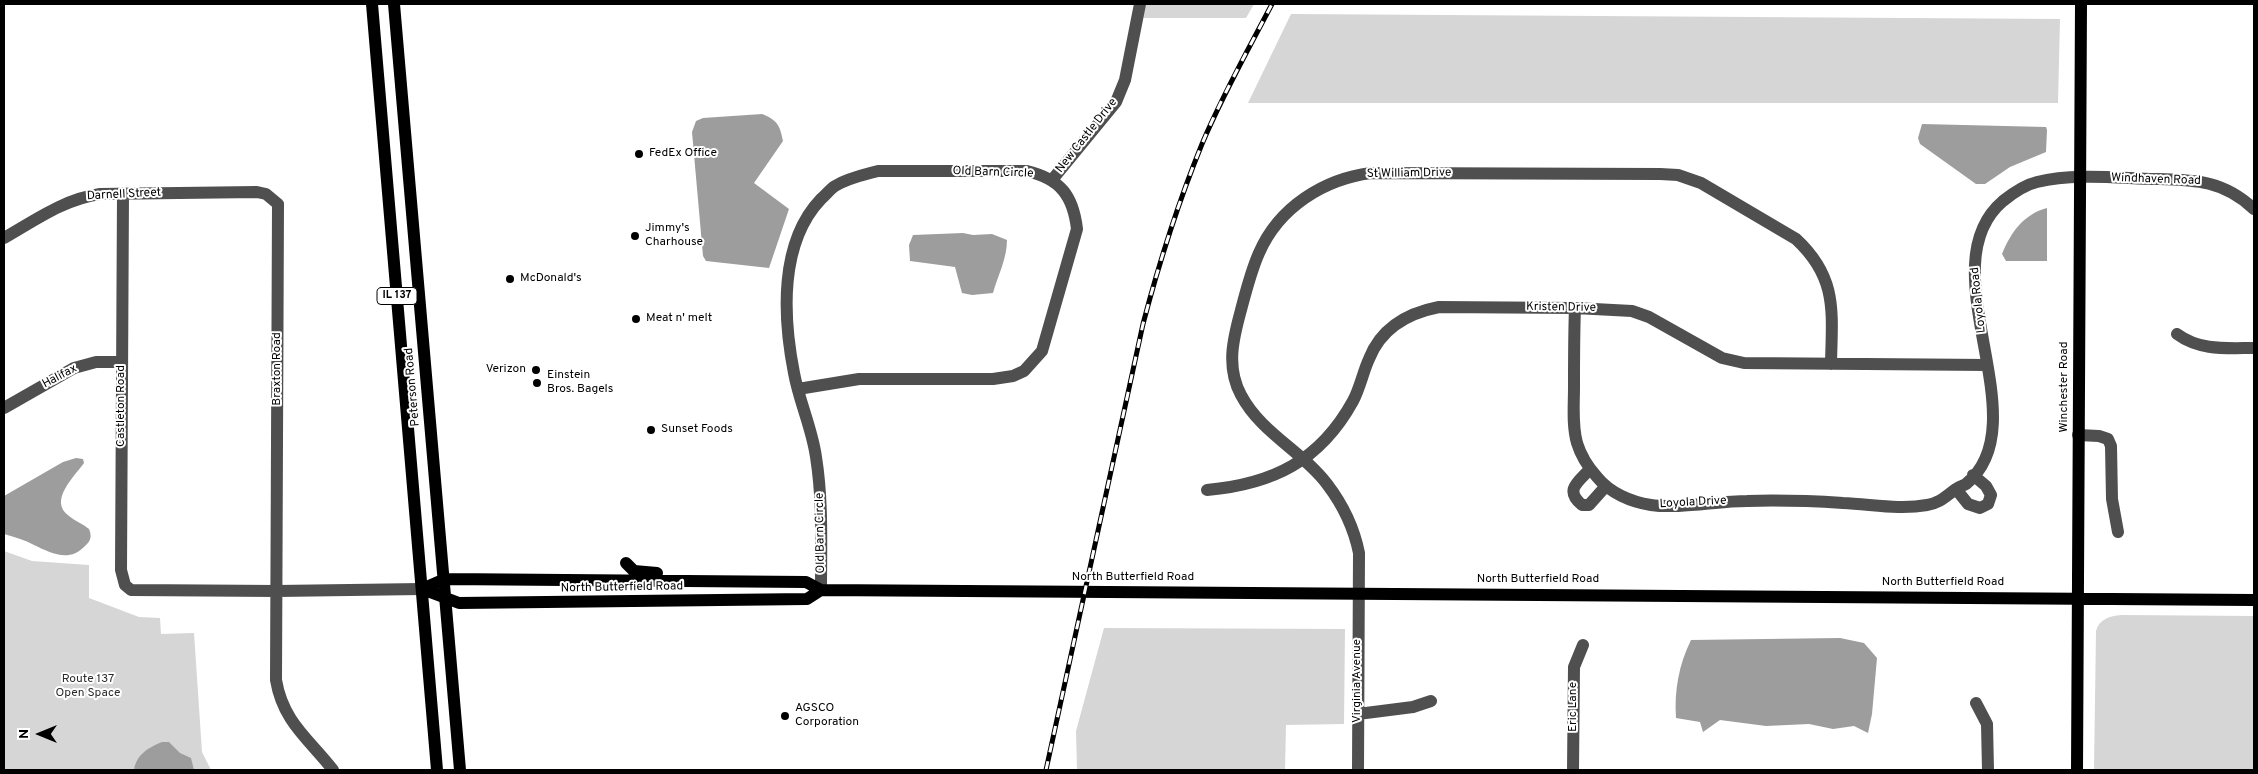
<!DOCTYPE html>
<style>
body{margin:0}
#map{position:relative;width:2258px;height:774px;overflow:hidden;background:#fff;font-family:Overpass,sans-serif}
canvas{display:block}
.frame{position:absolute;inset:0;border:5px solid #000;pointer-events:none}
.north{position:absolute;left:15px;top:709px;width:50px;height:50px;-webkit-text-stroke:4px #fff;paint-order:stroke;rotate:270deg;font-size:14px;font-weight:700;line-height:20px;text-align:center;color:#000}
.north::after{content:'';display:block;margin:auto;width:18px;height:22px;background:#000;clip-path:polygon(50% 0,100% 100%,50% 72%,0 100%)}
</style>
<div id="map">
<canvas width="2258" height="774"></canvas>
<div class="frame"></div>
<div class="north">N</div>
</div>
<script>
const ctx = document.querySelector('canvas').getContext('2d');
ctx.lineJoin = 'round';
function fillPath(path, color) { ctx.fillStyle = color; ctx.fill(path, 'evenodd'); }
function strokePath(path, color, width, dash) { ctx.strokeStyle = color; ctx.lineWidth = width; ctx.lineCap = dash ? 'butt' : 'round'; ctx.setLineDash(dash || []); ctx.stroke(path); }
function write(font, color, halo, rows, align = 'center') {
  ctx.font = font + ' Overpass,sans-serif'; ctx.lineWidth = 4; ctx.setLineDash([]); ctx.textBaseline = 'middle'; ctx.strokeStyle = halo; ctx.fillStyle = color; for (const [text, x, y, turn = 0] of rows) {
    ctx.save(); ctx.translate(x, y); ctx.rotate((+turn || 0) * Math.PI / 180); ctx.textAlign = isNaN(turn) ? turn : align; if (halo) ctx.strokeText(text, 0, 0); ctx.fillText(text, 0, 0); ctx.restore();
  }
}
fillPath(new Path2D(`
 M1145,4H1254L1246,18H1143Z
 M1291,14L2060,19L2058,103H1248Z
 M4,551L32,561L89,565V598L139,617L160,618L161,634L194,633L202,752L211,770H4Z
 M2121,615L2254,616V770H2094L2096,631C2099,619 2110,616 2121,615Z
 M1104,628L1345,629L1344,724L1286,725L1285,770H1077L1076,731Z`), '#d6d6d6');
fillPath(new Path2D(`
 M762,114C777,120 780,125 783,141L754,183L789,209L769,268L706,261L703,256L692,132L696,121L703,118Z
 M1922,124L2046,127L2047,130L2046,152L2010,167L1985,184H1976L1920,144L1918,138Z
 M2047,208V261H2006L2002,254C2011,232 2024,214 2047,208Z
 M963,233L973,235L992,234L1007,240C1007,259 998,275 993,293L972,295L962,293L955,267L910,261L909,245L913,235Z
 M76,458L83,459L84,463C74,477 48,501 69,516C75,521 83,524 89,529C92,536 91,541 85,546C69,563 51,553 34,545C25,540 14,537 4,534V496L63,462Z
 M1840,638L1864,643L1877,658L1872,714L1868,733L1854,726L1833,729L1809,724L1766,726L1720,720L1703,732L1700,722L1676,718C1674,691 1679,664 1691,640Z
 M162,742H169L180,753L191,758L194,770H134C136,755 149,747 162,742Z`), '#9d9d9d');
strokePath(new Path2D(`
 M1052,180L1116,102L1125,80L1140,4
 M123,193L121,570L125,585L131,590L277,591L422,589
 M4,238C34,221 64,199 100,194L257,192L266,194L278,204L276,680C283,722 309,739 333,770
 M1575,308C1574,334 1574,361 1574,387C1574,406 1572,425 1577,443C1581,456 1588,467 1597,477C1610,493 1631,502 1651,505C1679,509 1717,501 1747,501C1779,500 1811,501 1843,503C1871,504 1899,510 1927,505C1940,503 1946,496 1956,489C1959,486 1963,486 1966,484C2042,422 1925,267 2003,201C2013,193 2024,185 2037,182C2075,173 2116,178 2155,179C2195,180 2223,180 2254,209
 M2177,334C2200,351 2227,348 2254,348
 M798,389L859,379H993L1013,376L1024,371L1042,351L1077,229C1073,195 1060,179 1027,171H878C863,175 848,178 835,186C830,189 826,195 821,199C779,243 783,317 794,373C799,401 812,428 816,457C823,501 821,546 821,590
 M4,408L74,368L96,362H122
 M2078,435L2099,436L2108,439L2111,446L2112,499L2118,532
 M1590,469C1578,482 1564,490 1582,505H1589L1606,486
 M1956,489L1968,504L1980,508L1988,504L1991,495L1986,486L1973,475
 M1207,490C1273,484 1320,461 1353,401C1360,388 1363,372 1369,359C1381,328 1408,313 1439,307L1575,308L1632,311L1649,317L1722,358L1744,363L1987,365
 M1976,703L1987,724L1988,770
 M1358,714L1413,707L1431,701
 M1358,770L1359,553C1354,528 1343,505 1327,484C1302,451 1261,433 1241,395C1226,367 1233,339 1241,310C1246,291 1251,271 1259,253C1279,207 1324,179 1371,173L1660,174L1678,175L1701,183L1796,239C1838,278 1832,312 1831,364
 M1573,770L1574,667L1583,645`), '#4f4f4f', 12);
strokePath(new Path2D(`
 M372,4L437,770
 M394,4L460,770
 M626,563L634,571L657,573
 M422,589L445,579L806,582L821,590L2254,600
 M422,589L459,603L807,599L821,590
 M2077,770L2081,4`), '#000', 12);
const rail = new Path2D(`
 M1046,770L1143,324C1159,263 1178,203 1202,144C1222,96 1248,50 1272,4`);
strokePath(rail, '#000', 5);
strokePath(rail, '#fff', 3, [9]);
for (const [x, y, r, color] of [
 [639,154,5,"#000"],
 [635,236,5,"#000"],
 [510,279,5,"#000"],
 [636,319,5,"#000"],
 [536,370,5,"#000"],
 [537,383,5,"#000"],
 [651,430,5,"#000"],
 [785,716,5,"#000"]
]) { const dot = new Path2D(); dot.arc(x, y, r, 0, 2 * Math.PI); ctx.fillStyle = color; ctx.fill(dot); strokePath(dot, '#fff', 2); }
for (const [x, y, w] of [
 [397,296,40]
]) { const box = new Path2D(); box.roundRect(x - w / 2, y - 8.5, w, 17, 4); ctx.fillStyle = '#fff'; ctx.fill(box); strokePath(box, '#000', 1); }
write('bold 11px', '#000', null, [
 ["IL 137",397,296]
]);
write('12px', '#000', '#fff', [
 ["New Castle Drive",1087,136,-52],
 ["Old Barn Circle",993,173,2],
 ["St William Drive",1409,174,-1],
 ["Windhaven Road",2156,180,2],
 ["Darnell Street",124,195,-3],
 ["Loyola Road",1979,300,-96],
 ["Kristen Drive",1561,308,1],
 ["Braxton Road",278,369,-90],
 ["Halifax",60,377,-28],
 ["Peterson Road",413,387,-95],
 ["Winchester Road",2065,387,-90],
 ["Castleton Road",122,406,-90],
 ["Loyola Drive",1693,503,-3],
 ["Old Barn Circle",821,533,-91],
 ["North Butterfield Road",1133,578],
 ["North Butterfield Road",1538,580],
 ["North Butterfield Road",1943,583],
 ["North Butterfield Road",622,588,-1],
 ["Virginia Avenue",1358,681,-90],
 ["Eric Lane",1574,707,-90]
]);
write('12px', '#000', '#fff', [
 ["FedEx Office",649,154],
 ["Jimmy's",645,229],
 ["Charhouse",645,243],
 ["McDonald's",520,279],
 ["Meat n' melt",646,319],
 ["Verizon",526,370,"right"],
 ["Einstein",547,376],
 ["Bros. Bagels",547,390],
 ["Sunset Foods",661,430],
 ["AGSCO",795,709],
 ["Corporation",795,723]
], 'left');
write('12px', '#2d2d2d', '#fff', [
 ["Route 137",88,680],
 ["Open Space",88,694]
]);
</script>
